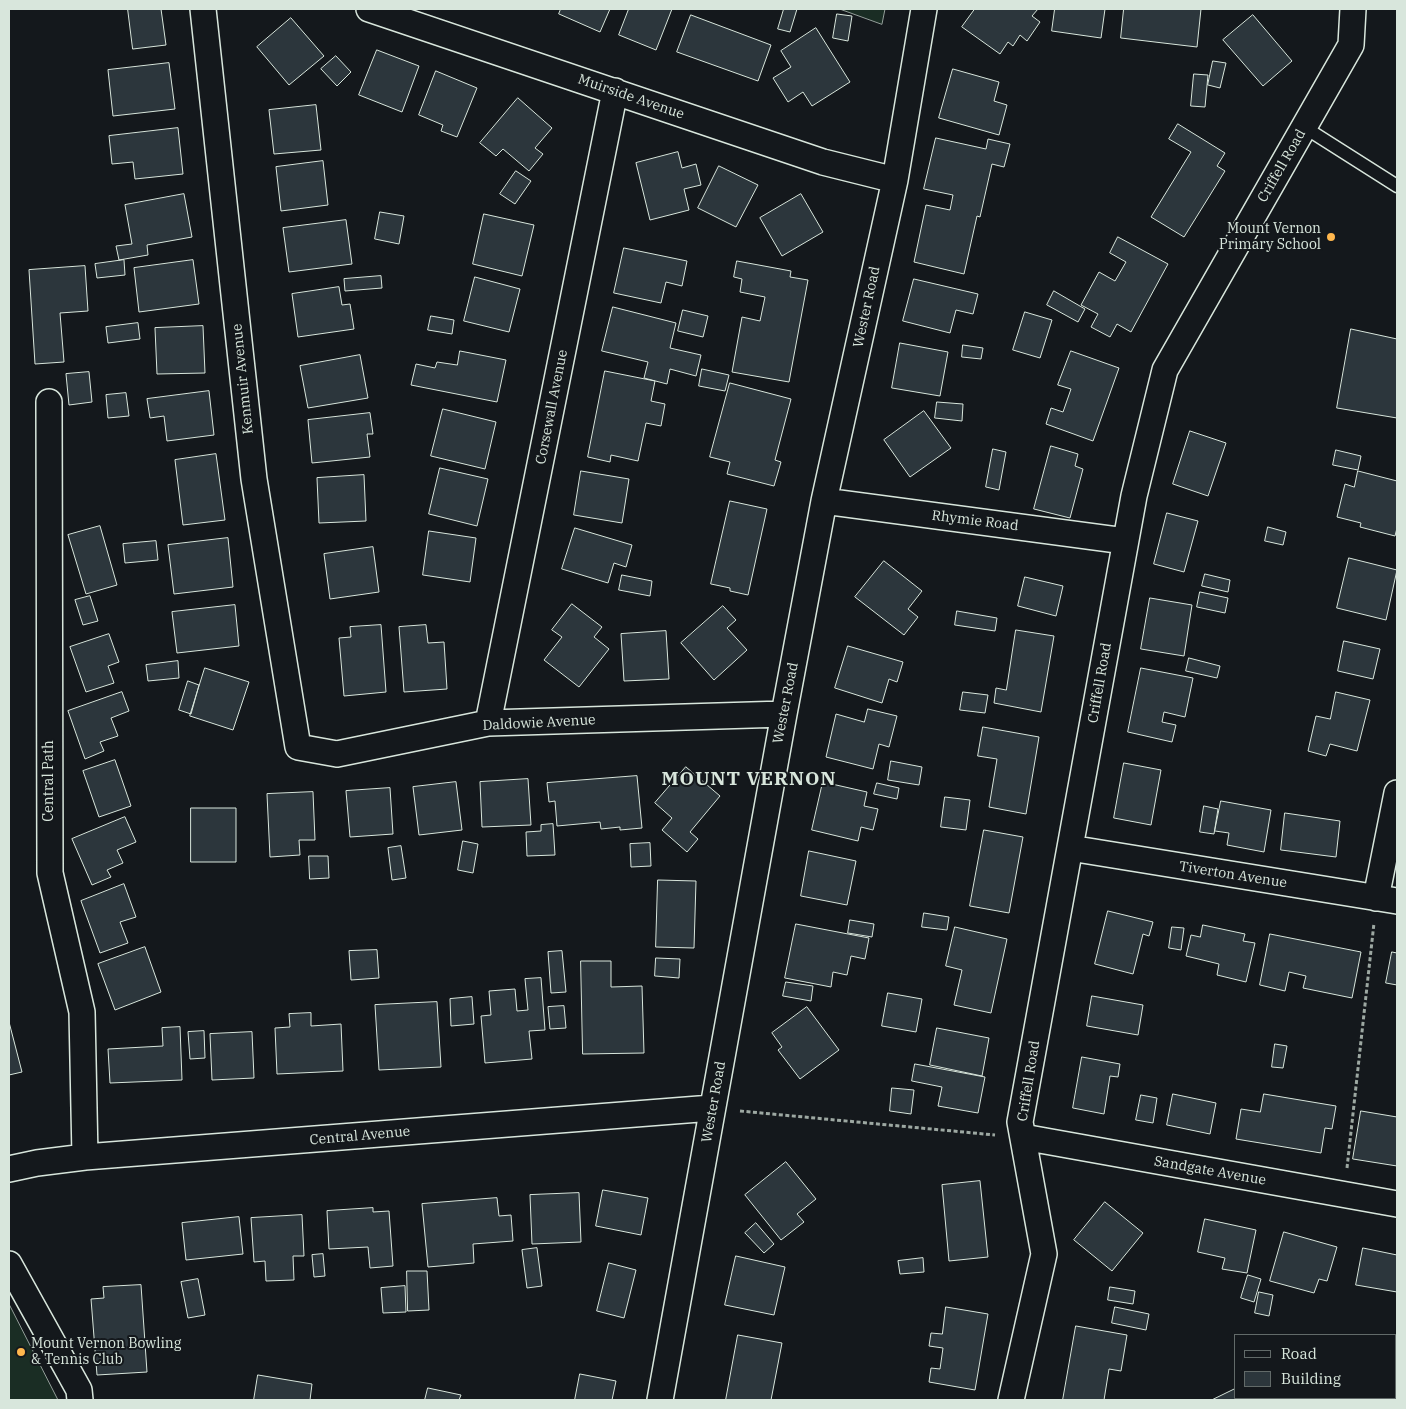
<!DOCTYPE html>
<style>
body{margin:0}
#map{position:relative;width:1406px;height:1409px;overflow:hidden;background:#14181c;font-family:"IBM Plex Serif",serif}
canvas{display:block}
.frame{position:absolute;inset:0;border:10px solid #d8e6dc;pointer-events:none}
.legend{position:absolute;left:1234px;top:1334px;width:162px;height:65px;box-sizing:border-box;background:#14181c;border:1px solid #626a69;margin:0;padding:6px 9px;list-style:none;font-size:15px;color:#d8e6dc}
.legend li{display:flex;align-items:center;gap:10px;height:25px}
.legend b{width:25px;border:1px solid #626a69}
</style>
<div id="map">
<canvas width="1406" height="1409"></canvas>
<div class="frame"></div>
<ul class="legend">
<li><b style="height:6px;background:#14181c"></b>Road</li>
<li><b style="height:14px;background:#2c363c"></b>Building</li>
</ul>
</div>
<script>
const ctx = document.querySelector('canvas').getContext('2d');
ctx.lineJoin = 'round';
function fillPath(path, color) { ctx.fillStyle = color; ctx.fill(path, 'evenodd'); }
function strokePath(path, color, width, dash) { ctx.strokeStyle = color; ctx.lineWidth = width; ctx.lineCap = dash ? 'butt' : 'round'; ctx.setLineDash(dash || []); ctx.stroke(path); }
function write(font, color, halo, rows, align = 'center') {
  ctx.font = font + ' "IBM Plex Serif",serif'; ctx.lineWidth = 4; ctx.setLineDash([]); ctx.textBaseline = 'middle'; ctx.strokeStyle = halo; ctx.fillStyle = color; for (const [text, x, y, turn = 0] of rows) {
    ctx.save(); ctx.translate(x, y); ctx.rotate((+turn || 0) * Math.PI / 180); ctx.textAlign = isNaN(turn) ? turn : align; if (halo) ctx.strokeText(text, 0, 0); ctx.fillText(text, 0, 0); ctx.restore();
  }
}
const green = new Path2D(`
 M840,9H885L882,24Z
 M9,1304L58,1400H9Z`);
fillPath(green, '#1a2d24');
strokePath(green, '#939e99', 1);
const building = new Path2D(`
 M128,9H161L166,45L133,49Z
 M561,9H610L600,32L559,14Z
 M629,9H672L656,50L619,35Z
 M784,9H797L790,32L778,29Z
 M975,9H1038L1032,16L1040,22L1027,41L1020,35L1013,46L1008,42L1000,54L962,27Z
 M1055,9H1105L1101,38L1052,31Z
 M1124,9H1201L1197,47L1121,38Z
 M837,14L852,16L848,41L833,38Z
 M691,15L771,45L758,81L677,52Z
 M1253,15L1292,61L1263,86L1223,40Z
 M291,18L324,56L289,85L257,47Z
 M816,28L850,82L812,106L803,92L788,102L773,78L791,67L781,51Z
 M377,50L419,66L402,112L359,95Z
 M336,56L351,72L337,86L321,69Z
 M1213,61L1226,63L1220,88L1208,85Z
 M169,63L175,109L113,116L108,70Z
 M953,69L999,82L994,101L1007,105L999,135L939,118Z
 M436,71L477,88L457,137L441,131L443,125L419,115Z
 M1194,74L1208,75L1205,107L1191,106Z
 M518,98L552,128L535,148L543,154L529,171L503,149L496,156L480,143Z
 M316,105L321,150L274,154L269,110Z
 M1178,124L1225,153L1217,166L1225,171L1184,237L1151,217L1191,152L1169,139Z
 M178,128L183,174L135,179L133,162L112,164L109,136Z
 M936,138L986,149L988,139L1010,144L1004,167L992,164L980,217L977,216L964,274L914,262L926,205L950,210L953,195L924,189Z
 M678,152L682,168L696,164L701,185L684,189L689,210L650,220L636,163Z
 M323,161L328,205L281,211L276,167Z
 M719,166L758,185L736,227L698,208Z
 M516,171L531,181L515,204L500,194Z
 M184,194L192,237L147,245L148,255L119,260L116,246L132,244L125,205Z
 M801,194L823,232L782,256L760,218Z
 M380,212L404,216L399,244L375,239Z
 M484,214L534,225L522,276L473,264Z
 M346,220L352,264L289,272L283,228Z
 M1118,237L1168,264L1131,332L1117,324L1110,337L1091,327L1098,314L1081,305L1099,272L1115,281L1126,262L1110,253Z
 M624,248L687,261L682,286L666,282L661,303L614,293Z
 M124,260L125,275L97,278L95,264Z
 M193,260L199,304L139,312L134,268Z
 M737,261L791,271L790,277L808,280L789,382L732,372L742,317L760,321L765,297L740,292L742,279L734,277Z
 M85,266L88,311L60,313L64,362L35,364L29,270Z
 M381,276L382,288L345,291L344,279Z
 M475,277L520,289L509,332L464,321Z
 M914,279L978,294L973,314L956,310L950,333L903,321Z
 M339,287L342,305L350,304L354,329L298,337L292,294Z
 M1054,291L1085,309L1078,322L1047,305Z
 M613,307L676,323L670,348L701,355L696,376L670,369L667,384L644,378L648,362L602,351Z
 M683,310L708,316L703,337L678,331Z
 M1025,312L1052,320L1040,358L1013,350Z
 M431,316L454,320L452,334L428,330Z
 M138,323L140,339L108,343L106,327Z
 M203,326L205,373L157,374L155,328Z
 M1351,329L1397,339V418L1337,408Z
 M900,343L948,352L940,396L892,388Z
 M963,345L983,348L981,359L962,357Z
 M460,351L506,360L497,402L411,385L416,364L435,368L437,362L457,365Z
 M1071,351L1119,368L1093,441L1046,424L1051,408L1063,412L1071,389L1058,385Z
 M360,355L368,398L308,408L300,366Z
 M702,369L729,375L725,391L699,386Z
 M605,371L655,381L651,401L665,404L661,426L646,423L638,461L611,455L610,462L588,457Z
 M89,372L92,402L69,405L66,374Z
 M730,383L791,399L775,460L781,462L774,486L727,474L730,462L710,457Z
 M209,391L214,435L167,441L164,416L150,418L147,399Z
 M126,393L129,416L108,418L106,395Z
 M937,402L963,404L962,421L935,418Z
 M443,409L496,422L485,469L431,456Z
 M924,411L951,448L910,477L884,440Z
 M370,413L373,434H367L370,457L312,463L308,420Z
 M1190,431L1226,443L1208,496L1173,484Z
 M1051,446L1078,454L1075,466L1083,469L1070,518L1034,509Z
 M993,449L1006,452L999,490L986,487Z
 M1336,450L1361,456L1358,470L1333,465Z
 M216,454L225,520L183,525L175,460Z
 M440,468L488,479L477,526L429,514Z
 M581,471L629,479L622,523L574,515Z
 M1358,471L1397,481V528L1395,536L1360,527L1361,523L1337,517L1345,484L1354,487Z
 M364,475L366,521L319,523L317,478Z
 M730,501L767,509L748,595L730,591V588L711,584Z
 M1167,513L1198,521L1184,572L1154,564Z
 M100,526L117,585L86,594L68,535Z
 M1268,527L1286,532L1283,545L1265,541Z
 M575,528L632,545L626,567L614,563L608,583L562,569Z
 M429,531L476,538L470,582L423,575Z
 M228,538L233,587L174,594L168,545Z
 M156,541L158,560L125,563L123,544Z
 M373,547L379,592L330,599L324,554Z
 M1349,558L1397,570L1386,620L1337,608Z
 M884,561L922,591L908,609L918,617L904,635L855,597Z
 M1205,574L1230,580L1228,592L1202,586Z
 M622,575L652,581L650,596L619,590Z
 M1025,577L1063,586L1056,616L1018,606Z
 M1200,592L1228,598L1225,613L1197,607Z
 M90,596L98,621L83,625L75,600Z
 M1150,598L1192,605L1184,656L1141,649Z
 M572,604L602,627L594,637L609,649L579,687L544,660L562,637L552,630Z
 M235,605L239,646L177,653L172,612Z
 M723,606L736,620L727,628L747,650L714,680L681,643Z
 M957,611L997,618L995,631L955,625Z
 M381,625L386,692L344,696L339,638L351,637L350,627Z
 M426,625L428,643L444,642L447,689L404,692L399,627Z
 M1016,630L1054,636L1041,712L994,703L996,688L1006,690Z
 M666,631L669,679L624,681L621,634Z
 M109,634L119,662L108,666L114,683L86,692L70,647Z
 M1344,641L1380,649L1373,679L1338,671Z
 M848,646L903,662L897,682L889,679L882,703L835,688Z
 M1189,658L1220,666L1217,678L1186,671Z
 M178,661L179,678L148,681L146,665Z
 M205,668L249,682L233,730L190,716Z
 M1141,668L1193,678L1185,717L1164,712L1162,722L1176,725L1172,742L1128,732Z
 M188,681L199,685L191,714L179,710Z
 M122,692L129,711L111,718L118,736L100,742L104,751L85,759L68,711Z
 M963,692L988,695L985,713L960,710Z
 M1336,692L1370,700L1357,751L1330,744L1326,756L1308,751L1316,716L1330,719Z
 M868,709L897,716L889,747L879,744L873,769L826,757L836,714L864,722Z
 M983,727L1039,737L1026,814L989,807L997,759L978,756Z
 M115,760L131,806L99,817L83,771Z
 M891,761L922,767L919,785L888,780Z
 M1124,763L1161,770L1151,825L1114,818Z
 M686,767L720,796L690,832L698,839L687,852L662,830L672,818L655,803Z
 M637,776L642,828L620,830V827L601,829L600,822L557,826L555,801L549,802L547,783Z
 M528,779L531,825L482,827L480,782Z
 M456,782L462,830L419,835L413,787Z
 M823,782L867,792L864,806L878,809L873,830L861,827L858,841L812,830Z
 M877,783L899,788L897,799L874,794Z
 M390,788L393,834L350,837L346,791Z
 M313,792L315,840H299L300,855L270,857L267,794Z
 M945,797L970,800L966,830L941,827Z
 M1221,801L1271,810L1264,852L1227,845L1229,833L1215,831Z
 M1204,806L1218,809L1214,834L1200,832Z
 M191,808H236V862H191Z
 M1285,813L1340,821L1336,857L1281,850Z
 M125,817L136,842L117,850L123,863L107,870L111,877L92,885L72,839Z
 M553,824L555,855L527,856L526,832L541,831V825Z
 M984,830L1023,837L1009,913L970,906Z
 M463,841L478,844L473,873L458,870Z
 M650,843L651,866L631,867L630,844Z
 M401,846L406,878L392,880L388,848Z
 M809,851L856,861L847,905L801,896Z
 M309,856H328L329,878L310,879Z
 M658,880L696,881L694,948L656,947Z
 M124,884L136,917L120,922L128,943L100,953L81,901Z
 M1108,911L1153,922L1149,936L1143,934L1133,974L1095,964Z
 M924,913L949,917L947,930L922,927Z
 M850,920L874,924L872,937L848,933Z
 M796,924L869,938L865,959L851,956L847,975L833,972L831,987L785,978Z
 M1203,925L1245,934L1243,941L1255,943L1246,982L1217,975L1219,964L1186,956L1191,935L1200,937Z
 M955,927L1007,939L991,1013L954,1005L962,970L946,966Z
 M1172,927L1184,928L1181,950L1169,948Z
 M1270,934L1361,952L1352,998L1303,988L1306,976L1289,972L1285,991L1260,985Z
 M145,947L161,992L115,1010L98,964Z
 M377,950L379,978L351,980L349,951Z
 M562,951L566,992L551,993L548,952Z
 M1392,952L1397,953V985L1386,983Z
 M656,958L680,959L679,978L655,976Z
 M581,961H611V987L642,986L644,1053L583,1054Z
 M541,978L545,1030L529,1031L532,1059L485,1063L481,1016L491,1015L489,991L515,989L517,1011L528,1010L525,979Z
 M786,982L813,986L811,1001L783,996Z
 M888,993L922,999L916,1032L882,1026Z
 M1092,996L1143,1005L1138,1035L1087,1026Z
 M472,997L474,1024L451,1026L450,999Z
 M437,1002L441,1067L379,1070L375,1005Z
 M564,1006L566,1028L550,1029L548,1007Z
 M807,1007L839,1050L800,1079L778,1050L782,1047L772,1033Z
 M311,1013V1026L341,1024L343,1071L277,1074L275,1028L290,1027L289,1014Z
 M9,1022L22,1072L9,1075Z
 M180,1027L182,1080L110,1083L108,1049L163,1046L162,1028Z
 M937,1028L989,1038L982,1076L930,1065Z
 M204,1031L205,1058L190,1059L188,1032Z
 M252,1032L254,1078L212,1080L210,1034Z
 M1275,1044L1287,1046L1283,1068L1272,1067Z
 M1082,1057L1120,1064L1118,1077L1110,1076L1104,1114L1073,1108Z
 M915,1064L985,1077L978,1113L938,1106L942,1087L912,1081Z
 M892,1088L914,1090L911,1114L890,1111Z
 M1173,1094L1216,1103L1210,1134L1167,1125Z
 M1264,1094L1336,1106L1332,1129L1325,1128L1321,1153L1236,1139L1241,1109L1260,1112Z
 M1141,1095L1157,1098L1153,1123L1136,1120Z
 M1361,1111L1397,1117V1166L1353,1159Z
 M786,1162L816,1199L797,1214L804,1222L781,1240L745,1195Z
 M980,1181L988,1257L949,1261L942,1185Z
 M603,1190L648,1198L641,1235L596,1226Z
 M579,1193L581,1242L532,1244L530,1195Z
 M497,1198L499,1216L511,1215L513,1241L473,1244L474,1263L428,1267L422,1204Z
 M1105,1202L1143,1233L1112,1271L1074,1240Z
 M373,1208V1212L389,1211L393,1266L370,1268L368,1247L329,1249L327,1211Z
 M302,1215L304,1256H293L294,1280L266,1281L265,1261L254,1262L251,1218Z
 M239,1217L243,1254L186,1260L182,1223Z
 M1205,1219L1256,1230L1247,1273L1222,1269L1225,1258L1198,1252Z
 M756,1223L774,1244L764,1253L745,1233Z
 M1284,1232L1337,1247L1327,1281L1319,1279L1314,1293L1270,1281Z
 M537,1248L542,1286L527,1288L522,1250Z
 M1363,1248L1397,1255V1292L1356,1285Z
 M323,1254L325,1276L314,1277L312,1255Z
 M736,1256L785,1267L774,1315L725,1305Z
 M923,1258L924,1272L900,1274L898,1261Z
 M609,1263L636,1270L624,1318L597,1311Z
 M407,1271H427L429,1310L408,1311Z
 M1248,1275L1261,1279L1254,1302L1241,1298Z
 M198,1279L205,1315L188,1318L181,1282Z
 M141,1285L147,1372L97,1375L91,1299L104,1298L103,1287Z
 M405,1286L406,1312L383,1313L381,1288Z
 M1110,1287L1135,1291L1133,1304L1108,1300Z
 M1259,1292L1273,1295L1269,1316L1255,1313Z
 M946,1307L988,1314L975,1390L929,1382L931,1368L940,1369L943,1348L929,1346L931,1333L942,1334Z
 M1115,1307L1149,1314L1146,1330L1112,1323Z
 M1076,1326L1127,1335L1121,1371L1109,1369L1104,1400H1063Z
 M738,1335L782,1343L771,1400H726Z
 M580,1374L616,1381L612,1400H575Z
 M258,1375L312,1384L310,1400H254Z
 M428,1388L461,1395L459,1400H425Z
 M1235,1389V1398H1266L1267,1400H1212Z
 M1316,1398H1335L1340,1400H1315Z`);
fillPath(building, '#2c363c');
strokePath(building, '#d8e6dc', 1);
const lane = new Path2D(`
 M1304,127L1397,186`);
const street = new Path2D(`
 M203,9L254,479L298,747L337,754L488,723L784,714
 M369,9L823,162L895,180
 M49,402L50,873L82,1012L85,1157
 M824,501L1125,541
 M488,723L615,91
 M1070,848L1397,901
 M1376,898L1397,793
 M1023,1137L1397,1204
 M9,1169L37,1163L85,1157L712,1108
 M9,1264L79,1390L80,1400
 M660,1400L784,714L824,501L895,180L924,9
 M1011,1400L1044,1254L1020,1122L1134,496L1165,370L1351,45L1353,9`);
strokePath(lane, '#d8e6dc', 15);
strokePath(street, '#d8e6dc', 28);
strokePath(new Path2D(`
 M740,1111L995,1135
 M1347,1168L1374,923`), '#9da8a2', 3, [4, 2.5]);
strokePath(lane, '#14181c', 12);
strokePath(street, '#14181c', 25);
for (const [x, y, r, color] of [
 [1331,237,5,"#ffb74d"],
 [21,1352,5,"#ffb74d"]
]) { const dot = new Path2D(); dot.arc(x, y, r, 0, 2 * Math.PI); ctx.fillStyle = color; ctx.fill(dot); strokePath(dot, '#14181c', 2); }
write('14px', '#d8e6dc', '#14181c', [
 ["Muirside Avenue",631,97,19],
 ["Criffell Road",1282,166,-60],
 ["Wester Road",867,307,-78],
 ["Kenmuir Avenue",243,379,-96],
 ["Corsewall Avenue",552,407,-79],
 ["Rhymie Road",975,521,7],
 ["Criffell Road",1100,683,-80],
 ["Wester Road",786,703,-79],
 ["Daldowie Avenue",539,723,-3],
 ["Central Path",49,781,-90],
 ["Tiverton Avenue",1233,875,9],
 ["Criffell Road",1029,1081,-81],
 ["Wester Road",714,1102,-80],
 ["Central Avenue",360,1136,-5],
 ["Sandgate Avenue",1210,1171,10]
]);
write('14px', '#d8e6dc', '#14181c', [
 ["Mount Vernon",1321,229],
 ["Primary School",1321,245],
 ["Mount Vernon Bowling",31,1344,"left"],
 ["& Tennis Club",31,1360,"left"]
], 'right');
ctx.letterSpacing = '1px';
write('bold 19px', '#d8e6dc', '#14181c', [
 ["MOUNT VERNON",749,780]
]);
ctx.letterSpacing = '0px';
</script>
